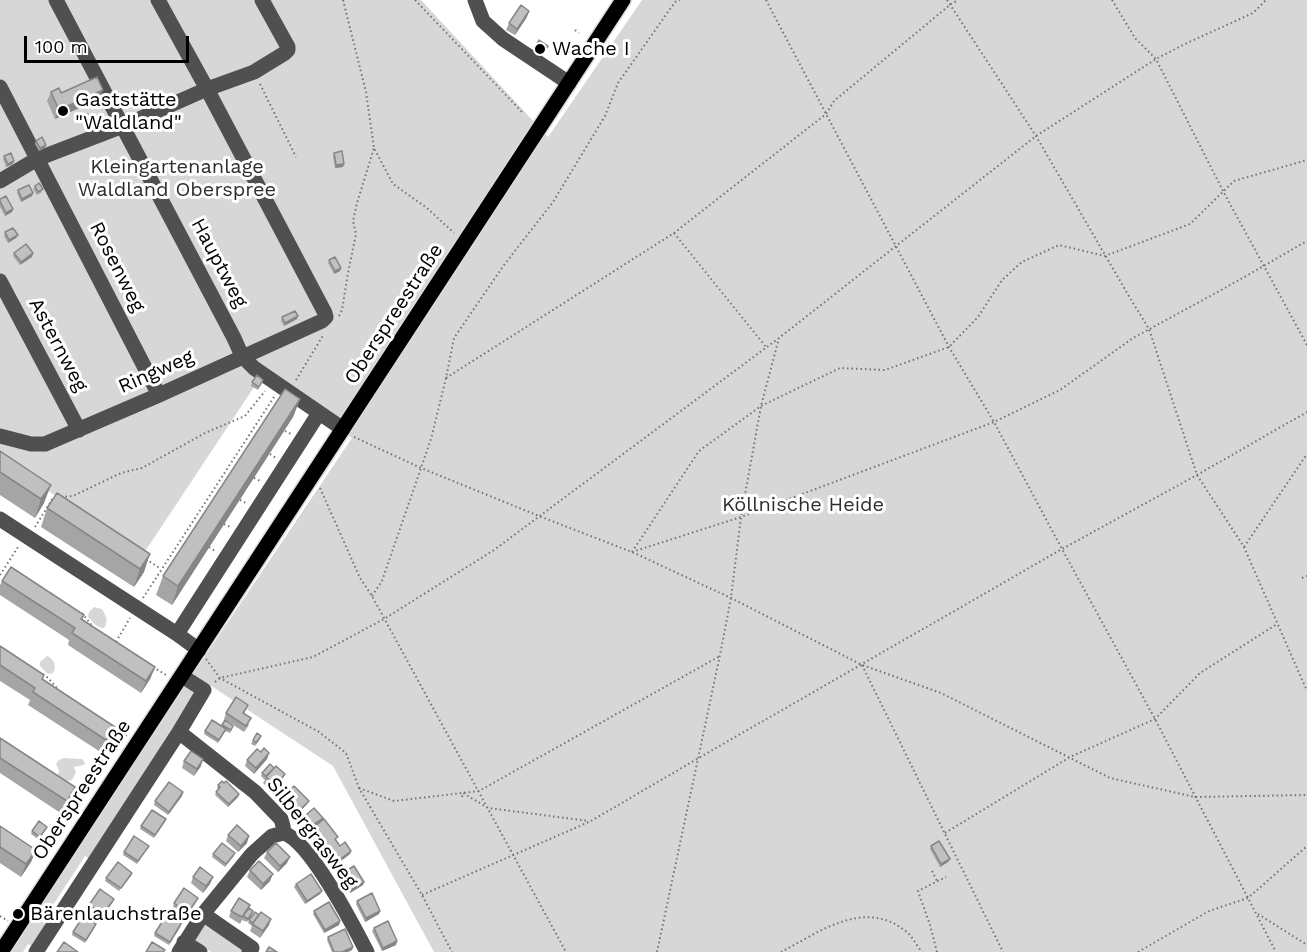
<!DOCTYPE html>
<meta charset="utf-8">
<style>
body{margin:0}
#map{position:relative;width:1307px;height:952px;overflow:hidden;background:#fff;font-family:"Work Sans",sans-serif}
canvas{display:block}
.scale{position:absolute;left:24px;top:36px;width:165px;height:27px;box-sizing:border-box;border:3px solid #000;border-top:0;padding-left:8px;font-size:18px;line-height:21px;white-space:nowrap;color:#000;-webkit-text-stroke:4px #fff;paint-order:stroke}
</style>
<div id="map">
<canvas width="1307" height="952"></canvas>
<div class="scale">100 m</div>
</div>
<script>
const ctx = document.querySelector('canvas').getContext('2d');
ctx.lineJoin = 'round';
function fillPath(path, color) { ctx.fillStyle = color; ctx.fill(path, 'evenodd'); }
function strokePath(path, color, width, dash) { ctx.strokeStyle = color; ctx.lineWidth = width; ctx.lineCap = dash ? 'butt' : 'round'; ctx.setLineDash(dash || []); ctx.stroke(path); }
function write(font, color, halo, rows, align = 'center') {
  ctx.font = font + ' "Work Sans",sans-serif'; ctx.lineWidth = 6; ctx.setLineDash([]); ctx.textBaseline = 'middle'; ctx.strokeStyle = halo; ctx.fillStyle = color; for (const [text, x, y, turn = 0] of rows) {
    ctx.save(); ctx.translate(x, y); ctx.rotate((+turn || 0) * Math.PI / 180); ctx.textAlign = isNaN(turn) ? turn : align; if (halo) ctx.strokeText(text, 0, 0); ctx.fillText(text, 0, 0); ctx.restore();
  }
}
fillPath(new Path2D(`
 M0,0H421L548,137L642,0H1307V952H434L333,766L193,674L352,438L260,378L144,553L0,460Z
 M94,607L102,609C106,617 109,620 104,628C96,628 93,622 88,617L89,612Z
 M47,656C54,659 57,666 53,673L48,674L40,666V662Z
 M185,686L198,695L91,859L85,856L42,922L49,926L35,948L28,944L23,952H10Z
 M64,758L82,759L85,763L84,765L74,767L76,772L72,780L67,781L58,775L59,771L56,764L59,760Z
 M207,924L239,946L243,952H211L196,943L195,939L205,925Z`), '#d7d7d7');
const major = new Path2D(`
 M1,952L623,0`);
strokePath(major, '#dbdbdb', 18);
strokePath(new Path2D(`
 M343,0L366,92L374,148L393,184L427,208L454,233
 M415,0L523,113
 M766,0L949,347L994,422L1062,549L1155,719L1276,952
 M947,0L1036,136L1130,298L1149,329L1197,475L1244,547L1307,691
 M1112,0L1135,38L1156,59L1223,191L1307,345
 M575,30L579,33
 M260,84L296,157
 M87,114L104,120
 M674,233L766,347
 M339,316L342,310L348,273L356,234L353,221L357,203L374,148
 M446,378L674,233L826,114L834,101L951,4L958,0
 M296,380L324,334
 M285,431L291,434
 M354,437L421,468L539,516L632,552L731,598L862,665L941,693L1110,778L1195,797L1307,795
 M270,454L276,458
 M254,478L260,481
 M320,488L360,578L372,596L566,952
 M61,497L73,496L121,473L142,468L205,433L245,416L265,391
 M240,500L246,503
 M224,524L230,527
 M35,527L53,498H56
 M209,547L215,551
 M1244,547L1307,454
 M632,552L699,451L761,406L840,368L885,370L949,347L978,317L1002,280L1022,262L1059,245L1105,256L1190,224L1234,181L1307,160
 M632,552L741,517L994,422L1060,390L1133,338L1225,288L1307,241
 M146,559L161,569
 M0,575L18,547
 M1302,578L1307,576
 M372,596L382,581L431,439L446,378L454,338L504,265L553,202L605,116L618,83L675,2L680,0
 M143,598L274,397
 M82,613L93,627
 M116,642L130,618
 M206,659L220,678L319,732L346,753L359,788L422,895L452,952
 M862,665L1003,952
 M153,667L166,675
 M43,674L48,678L58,689
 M215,682L220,678L313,657L384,619L494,550L779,338L1036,136L1156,59L1187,43L1253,13L1266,0
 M114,728L127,736
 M73,787L88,797
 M359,788L394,801L479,791L720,656
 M462,797L463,793L488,808L589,821
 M945,833L1070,757L1155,719L1200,673L1277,624
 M33,849L48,859
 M932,871L937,881
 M422,895L591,821L697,759L1062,549L1197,475L1307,412
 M1258,914L1307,945
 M0,916L8,921
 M657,952L720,655L731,598L741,517L761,406L779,338
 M781,952C821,931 866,897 908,933C913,938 917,946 922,952
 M937,952L930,925L918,891L946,877
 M1138,952L1209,911L1248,898L1307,846`), '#727272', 2, [1.5, 3]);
strokePath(new Path2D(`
 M56,0L234,338L242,356L254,368L343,429
 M475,0L483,21L503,39L569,83
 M0,87L159,395
 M0,181L37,159L123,126L207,89L254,72L285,53L288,50V47L262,0
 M0,281L79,430
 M0,436L31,444H45L159,395L322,321L326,317L325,313L207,89L158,0
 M0,519L177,634L199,650
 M177,634L319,413
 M179,732L255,792L281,819L283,826L284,833
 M284,833C311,843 353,925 367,952
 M203,914L252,948L249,952
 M184,942L200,952
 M36,952L179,732L204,690L182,676
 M179,952L203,914L252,854L272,836L284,833`), '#505050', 15);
strokePath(major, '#000', 15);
fillPath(new Path2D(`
 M527,17L515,35L506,30L509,23Z
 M535,47L547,49L542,56L533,50Z
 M51,92L99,99L55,119L47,101Z
 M36,141L46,145L45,148L39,151L35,144Z
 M334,153L344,164L343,167L335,168L333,156Z
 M4,156L13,164L6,167L3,159Z
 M35,186L42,192L37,195L33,189Z
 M18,190L33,193L32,196L21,202L17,193Z
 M0,199L13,209L12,212L5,216L0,207Z
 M5,232L18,235L16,238L8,243L4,236Z
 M14,253H33L32,257L20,265L13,256Z
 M329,260L340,271L334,274L328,263Z
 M282,317L297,319L284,326L281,321Z
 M263,380L258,390L251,386L252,382Z
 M300,399L293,417L172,605L156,595L163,576Z
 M0,451L44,503L35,518L0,495Z
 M57,493L144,572L134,587L41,527L47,508Z
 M2,581L84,615L82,619L155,667L150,679L141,693L68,645L69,640L0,595V585Z
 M0,646L44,675L43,679L115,727L110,739L102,753L28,705L30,700L0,681Z
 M248,705L244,714L249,725L244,732L224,719L226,713Z
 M225,720L232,729L230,733L225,731L218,743L204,734L205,731L221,726Z
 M0,738L71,800L62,814L0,773Z
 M260,739L255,746L251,744L253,740Z
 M261,752L269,753L267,759L254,774L245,766L247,760Z
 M184,761L201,766L194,776L182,768Z
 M274,768L285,774L282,780L272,791L263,783L265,780L261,776L262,773Z
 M218,785L239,794L238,797L228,807L215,795L218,789L217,788Z
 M183,792L182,796L168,815L154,805L155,801Z
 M281,799L307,804L295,817L280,802Z
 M306,815L323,818L322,821L336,840L340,846L351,851L350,854L333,867L307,834L308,832L303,825Z
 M165,822L154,838L140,829L141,826Z
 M0,826L36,850L31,862L21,877L0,863Z
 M47,827L39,840L31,834L32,831Z
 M228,835L247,843L238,852L226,841Z
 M931,846L948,862L940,867L930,849Z
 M147,849L137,864L123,855L124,852Z
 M267,852L287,863L278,872L264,858Z
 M213,854L234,856L225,867L212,857Z
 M250,870L270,881L261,890L247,877Z
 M132,873L131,876L119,891L105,881L106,878Z
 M341,874L363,885L350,893L340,877Z
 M193,877H213L210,884L203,893L191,883Z
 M296,884L322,891L320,894L305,904L294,887Z
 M198,898L187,916L173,907L174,903Z
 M114,899L113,902L102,918L88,908L89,905Z
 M357,901L380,911L379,914L365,922L356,904Z
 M250,905L249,908L253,911L247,922L242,920L240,924L229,917L231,911Z
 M314,911L340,921L339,925L324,933L313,914Z
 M249,920L269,925L260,938L250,931L252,926L248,923Z
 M181,926L169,945L154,936L155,933Z
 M95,927L85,943L72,935L73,932Z
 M374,928L397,941L396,945L382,951L372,931Z
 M328,937L353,947L352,950L348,952H332L327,940Z`), '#a5a5a5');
fillPath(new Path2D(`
 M529,11L527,17L515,35L517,29Z
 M103,90L99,99L55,119L59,110Z
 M46,145L45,148L39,151L40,148Z
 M14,161L13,164L6,167L8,164Z
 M344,164L343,167L335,168L336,165Z
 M33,193L32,196L21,202L22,199Z
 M13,209L12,212L5,216L6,213Z
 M18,235L16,238L8,243L9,240Z
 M33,253L32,257L20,265L21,262Z
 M341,268L340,271L334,274L335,271Z
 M298,316L297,319L284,326L285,323Z
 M300,399L293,417L172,605L178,586Z
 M51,485L44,503L35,518L41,499Z
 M150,554L144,572L134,587L140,569Z
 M155,667L150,679L141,693L146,681Z
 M115,727L110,739L102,753L106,740Z
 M269,753L267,759L254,774L256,768Z
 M203,759L201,766L194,776L197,769Z
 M285,774L282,780L272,791L275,785Z
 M75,787L71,800L62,814L67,801Z
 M183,792L182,796L168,815L169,812Z
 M239,794L238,797L228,807L229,804Z
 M309,801L307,804L295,817L296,814Z
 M323,818L321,824L309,832L311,826Z
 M249,836L247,843L238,852L241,846Z
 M36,850L31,862L21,877L26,864Z
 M351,851L350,854L333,867L334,864Z
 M290,857L287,863L278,872L280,866Z
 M950,859L948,862L940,867L941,864Z
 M273,874L270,881L261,890L263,884Z
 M213,877L210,884L203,893L206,886Z
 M364,882L363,885L350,893L351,890Z
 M322,891L320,894L305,904L307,901Z
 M380,911L379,914L365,922L366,918Z
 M271,919L269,925L260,938L263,931Z
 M340,921L339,925L324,933L325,930Z
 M397,941L396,945L382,951L383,948Z
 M353,947L352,950L348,952H342Z`), '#868686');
const building = new Path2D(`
 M521,5L529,11L517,29L509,23Z
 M539,40L548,46L543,53L535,47Z
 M97,77L103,90L59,110L51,92L59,88L61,93Z
 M42,137L46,145L40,148L36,141Z
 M342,151L344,164L336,165L334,153Z
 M11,153L14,161L8,164L4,156Z
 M39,183L43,189L38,192L35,186Z
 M29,185L33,193L22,199L18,190Z
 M6,196L13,209L6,213L0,201V199Z
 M13,228L18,235L9,240L5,232Z
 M26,244L33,253L21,262L14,253Z
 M335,257L341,268L335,271L329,260Z
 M295,311L298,316L285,323L282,317Z
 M257,375L263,380L259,387L252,382Z
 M285,389L300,399L178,586L163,576Z
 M0,451L51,485L41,499L0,472Z
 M57,493L150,554L140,569L47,508Z
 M11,567L84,615L81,619L155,667L146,681L72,633L75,628L2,581Z
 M0,646L44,675L42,679L115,727L106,740L33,692L35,688L0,665Z
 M236,697L248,705L243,713L251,718L246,726L226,713Z
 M212,720L226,729L219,740L205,731Z
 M225,720L233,726L231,730L222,725Z
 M257,733L261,736L256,743L253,740Z
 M0,738L75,787L67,801L0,758Z
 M264,748L269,753L256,768L247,760L257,749L261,752Z
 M191,751L203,759L197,769L184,761Z
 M270,764L274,768L266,776L262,773Z
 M276,766L285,774L275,785L266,777Z
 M222,781L224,783L226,781L239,794L229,804L216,792L220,787L218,785Z
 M169,782L183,792L169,812L155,801Z
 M294,786L309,801L296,814L281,799Z
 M314,808L323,818L311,826L305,819L307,817L306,815Z
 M152,810L166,819L155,835L141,826Z
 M324,819L338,837L335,839L340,846L345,842L351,851L334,864L309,831Z
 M39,821L47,827L40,837L32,831Z
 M237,825L249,836L241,846L228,835Z
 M0,826L36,850L26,864L0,847Z
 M134,836L149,846L138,861L124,852Z
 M939,841L950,859L941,864L931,846Z
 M222,843L235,853L226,864L213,854Z
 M276,843L290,857L280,866L267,852Z
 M259,861L273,874L263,884L250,870Z
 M118,862L132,873L121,888L106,878Z
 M354,866L364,882L351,890L341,874Z
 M200,867L213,877L206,886L193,877Z
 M311,874L322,891L307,901L296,884Z
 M184,888L198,898L188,913L174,903Z
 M100,889L114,899L103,914L89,905Z
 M372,893L380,911L366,918L357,901Z
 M239,898L250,905L242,917L231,911Z
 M329,902L340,921L325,930L314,911Z
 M249,908L253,911L248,919L243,916Z
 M255,912L259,915L253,923L249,920Z
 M261,912L271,919L263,931L252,924Z
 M167,914L182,922L170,942L155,933Z
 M84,915L96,924L86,940L73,932Z
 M388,921L397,941L383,948L374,928Z
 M345,929L353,947L342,952H334L328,937Z
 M64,942L78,952H57Z
 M152,942L165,950L163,952H146Z
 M269,947L277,952H266Z`);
fillPath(building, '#c0c0c0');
strokePath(building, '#868686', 1.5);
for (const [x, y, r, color] of [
 [540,49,6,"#000"],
 [63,111,6,"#000"],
 [18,914,6,"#000"]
]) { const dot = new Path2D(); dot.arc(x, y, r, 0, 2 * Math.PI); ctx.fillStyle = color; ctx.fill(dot); strokePath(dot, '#fff', 2); }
write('20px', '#000', '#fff', [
 ["Wache I",552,49],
 ["Gaststätte",75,100],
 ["\"Waldland\"",75,123],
 ["Bärenlauchstraße",30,914]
], 'left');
write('20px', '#2e2e2e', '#fff', [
 ["Kleingartenanlage",177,167],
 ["Waldland Oberspree",177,190],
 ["Köllnische Heide",803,505]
]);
write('20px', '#000', '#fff', [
 ["Hauptweg",219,263,62],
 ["Rosenweg",117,267,63],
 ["Oberspreestraße",394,314,-57],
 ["Asternweg",58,345,62],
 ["Ringweg",156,372,-24],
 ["Oberspreestraße",82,790,-57],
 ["Silbergrasweg",312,833,52]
]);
</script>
